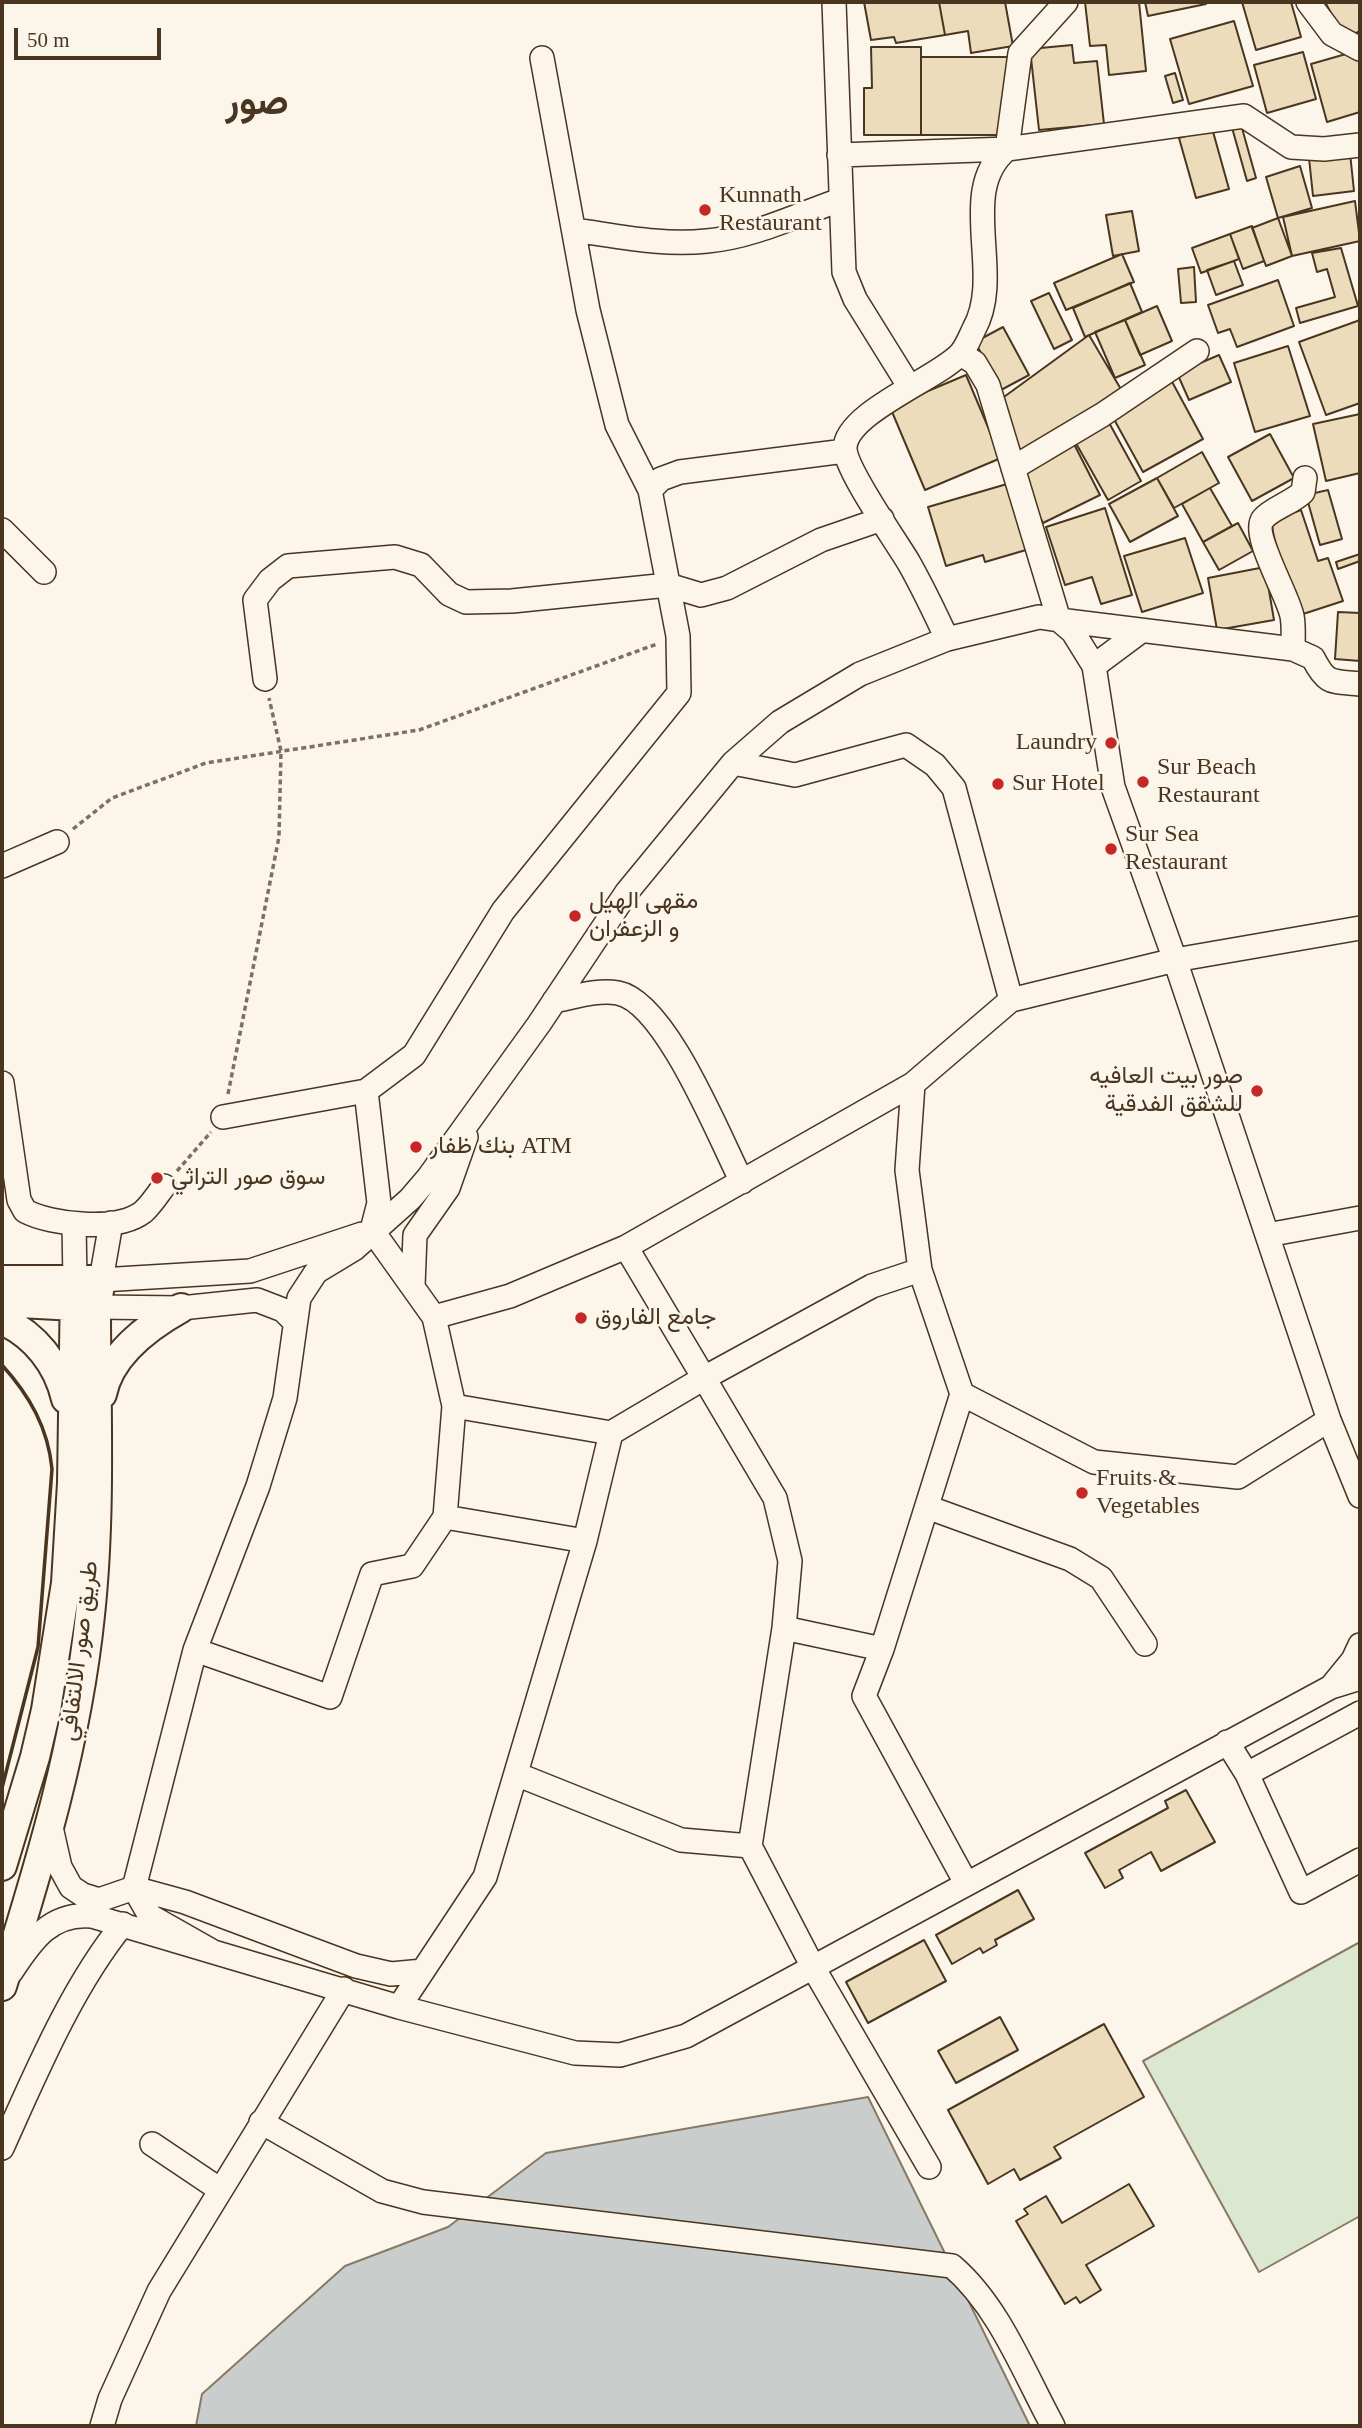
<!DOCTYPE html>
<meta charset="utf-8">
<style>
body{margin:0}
#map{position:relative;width:1362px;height:2428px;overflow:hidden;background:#fbf6e9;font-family:"Times New Roman",serif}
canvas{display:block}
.frame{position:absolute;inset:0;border:4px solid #4a3520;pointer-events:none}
.scale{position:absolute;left:14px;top:28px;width:147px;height:32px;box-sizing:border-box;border:4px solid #4a3520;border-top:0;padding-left:9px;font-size:21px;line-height:24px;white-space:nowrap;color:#4a3520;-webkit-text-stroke:5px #fbf6e9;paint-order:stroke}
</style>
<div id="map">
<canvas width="1362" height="2428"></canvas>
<div class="frame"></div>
<div class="scale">50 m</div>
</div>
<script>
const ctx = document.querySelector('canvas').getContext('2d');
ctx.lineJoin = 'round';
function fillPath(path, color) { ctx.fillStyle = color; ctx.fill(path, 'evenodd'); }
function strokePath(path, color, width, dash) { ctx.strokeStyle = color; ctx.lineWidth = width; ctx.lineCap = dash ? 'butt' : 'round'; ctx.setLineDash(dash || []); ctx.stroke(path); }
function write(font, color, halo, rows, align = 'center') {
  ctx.font = font + ' "Times New Roman",Vazirmatn,serif'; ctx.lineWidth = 5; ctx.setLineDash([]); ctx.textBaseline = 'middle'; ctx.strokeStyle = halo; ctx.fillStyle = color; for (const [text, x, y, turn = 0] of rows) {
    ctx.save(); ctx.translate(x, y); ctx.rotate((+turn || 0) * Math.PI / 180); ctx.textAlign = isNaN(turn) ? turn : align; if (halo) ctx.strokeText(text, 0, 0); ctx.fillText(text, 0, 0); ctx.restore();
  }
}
const green = new Path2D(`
 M1360,1942V2216L1259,2272L1143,2061Z`);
fillPath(green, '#dce7d0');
strokePath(green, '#887966', 2);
const water = new Path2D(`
 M868,2097L1030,2426H196L202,2394L345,2266L448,2227L546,2153Z`);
fillPath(water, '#c9cecd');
strokePath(water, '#887966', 2);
const building = new Path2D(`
 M864,2H939L945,35L896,43L894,37L871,40Z
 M939,2H1005L1013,46L971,53L968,31L945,35Z
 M1085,2H1139L1146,71L1109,75L1106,45L1090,46Z
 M1145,2H1205L1206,4L1148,16Z
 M1242,2H1291L1301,37L1256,50Z
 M1325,2H1360V31L1345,39Z
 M1234,21L1253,86L1189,104L1170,39Z
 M1072,45L1074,63L1097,61L1104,124L1039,130L1030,49Z
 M871,47H921V135H864V88H872Z
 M1360,50V112L1327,122L1311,64Z
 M1303,52L1316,99L1267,113L1254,65Z
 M921,57H1008V135H921Z
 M1175,73L1183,100L1173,103L1165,76Z
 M1240,121L1256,178L1247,181L1231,124Z
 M1212,128L1229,189L1196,198L1179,138Z
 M1350,153L1354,191L1313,196L1309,158Z
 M1300,166L1312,208L1278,218L1266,177Z
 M1355,201L1360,241L1292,256L1283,217Z
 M1132,211L1139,251L1113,256L1106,215Z
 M1278,218L1292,256L1266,266L1252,228Z
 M1252,226L1264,261L1243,269L1230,234Z
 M1230,234L1239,259L1201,273L1192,248Z
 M1341,248L1358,306L1300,323L1296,308L1335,297L1327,269L1317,272L1312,253Z
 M1122,254L1134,282L1066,310L1054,283Z
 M1234,261L1243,285L1216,295L1207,270Z
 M1194,267L1196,302L1181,303L1178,269Z
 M1278,280L1294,326L1237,347L1230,329L1218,333L1208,305Z
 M1130,283L1142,312L1085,337L1073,308Z
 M1049,293L1072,340L1054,349L1031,301Z
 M1157,306L1172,341L1140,355L1125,320Z
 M1125,320L1145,365L1115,378L1095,332Z
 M1360,320V403L1326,415L1299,342Z
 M1003,327L1029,375L1001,390L975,342Z
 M1089,335L1122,391L1017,462L997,402Z
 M1288,346L1310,416L1255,432L1234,363Z
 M1219,355L1231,382L1189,400L1177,373Z
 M966,375L1001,458L925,490L890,407Z
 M1170,378L1203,439L1143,472L1110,412Z
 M1360,414V473L1326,481L1313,424Z
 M1107,419L1141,481L1108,500L1073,438Z
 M1270,434L1294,478L1252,501L1228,457Z
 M1074,444L1100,495L1043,523L1017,472Z
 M1202,452L1219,483L1174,508L1157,478Z
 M1157,478L1178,516L1130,542L1109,504Z
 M1007,484L1026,550L985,562L983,555L946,566L928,507Z
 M1210,488L1232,526L1203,542L1182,504Z
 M1328,490L1342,539L1320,545L1306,495Z
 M1105,508L1132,595L1101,604L1092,577L1065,585L1046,527Z
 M1301,510L1318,561L1328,558L1343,601L1300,615L1268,522Z
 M1238,523L1253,551L1219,570L1203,542Z
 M1185,538L1203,593L1142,612L1124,556Z
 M1360,554V561L1338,569L1336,562Z
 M1265,567L1274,620L1217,630L1208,578Z
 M1338,612L1360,613V661L1335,659Z
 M1186,1790L1215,1842L1161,1871L1151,1852L1119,1870L1123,1878L1105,1888L1085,1853L1168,1808L1165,1801Z
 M1018,1890L1034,1919L995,1940L997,1945L983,1953L980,1948L952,1964L936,1935Z
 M924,1940L946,1981L868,2023L846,1982Z
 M1000,2017L1018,2050L956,2083L938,2051Z
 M1104,2024L1144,2097L1054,2147L1061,2158L1020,2180L1014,2169L988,2184L948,2110Z
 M1129,2184L1154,2226L1086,2265L1101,2290L1080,2303L1076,2297L1065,2304L1016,2221L1028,2214L1024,2209L1046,2196L1062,2223Z`);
fillPath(building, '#ecdcbc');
strokePath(building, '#4a3520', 2);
const minor = new Path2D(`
 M834,2L844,272L855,299L909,386
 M1308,2L1332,34L1360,49
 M542,58L588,310L617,425L650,490
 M839,155L1007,149L1244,116L1291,147L1324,149L1360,145
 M574,230C618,236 662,246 707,241C753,237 797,215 840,200
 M961,354L975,363L988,385L1059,620L1293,649L1313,658C1327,685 1331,681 1360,684
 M1013,468L1102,415L1197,351
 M2,530L44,572
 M947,639C935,613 923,588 909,563C896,541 845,469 845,448C846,412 941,377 961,353C967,346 970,337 974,329C1005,274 956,191 1007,149L1020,53L1066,2
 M1293,649C1293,638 1294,626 1292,616C1288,595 1251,534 1263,519C1272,508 1292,503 1303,492L1305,478
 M1094,666L1141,631
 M265,679L255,600L270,580L288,566L395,557L421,565L449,594L466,602L512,601L668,585L701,595L727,588L821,540L882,519
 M733,763L795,775L906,745L935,765L954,788L1011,1000
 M2,866L57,842
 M554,1001C574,997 598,989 618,993C666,1002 720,1139 742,1182
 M2,1083L19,1200L25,1211C52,1225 117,1232 143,1212C151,1205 158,1194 164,1186
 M913,1084L907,1170L920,1270L962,1394L882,1649L864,1696L966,1883
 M366,1091L379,1203L372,1230
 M223,1117L366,1091L414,1055L503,911L679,693L678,636L650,490L661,479L680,472L845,451
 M111,1223L101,1280L250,1271L362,1234
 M74,1224L75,1282
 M1267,1235L1360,1218
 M920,1270L872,1286L704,1378L775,1498L790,1561L784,1628L750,1846L814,1969L929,2167
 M413,1286L415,1235L448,1188L466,1137
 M96,1307L181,1308L257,1300L283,1310L295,1322
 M434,1317L510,1296L626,1247L913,1084L1011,1000L1175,960L1360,928
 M962,1394L1094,1462L1238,1477L1329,1420
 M454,1406L611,1433
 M927,1507L1070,1559L1101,1578L1145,1644
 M445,1517L585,1541
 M784,1628L882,1649
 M195,1650L330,1697L372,1574L412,1566L445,1517L454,1406L434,1317L372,1230
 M1331,1687L1353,1660L1360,1645
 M1227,1742L1247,1774L1301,1892L1360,1860
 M516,1774L681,1840L750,1846
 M1247,1774L1360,1713
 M51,1827L60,1867L71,1887L83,1895L99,1900L134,1888L185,1902L356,1966L391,1974L423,1971
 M210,1950L150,1916L134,1888L195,1650L258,1486L285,1398L299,1298L316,1272L354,1249L410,1199L428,1178L539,1024L627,892L733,763L780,722L860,674L947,639L1039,617L1059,620L1073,632L1094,666L1113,787L1175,960L1329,1420L1360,1496
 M11,1972C32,1940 51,1912 92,1916L399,2007L575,2053L620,2055L686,2036L1331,1687L1360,1678
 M399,2007L485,1877L585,1541L611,1433L704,1378L626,1247
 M261,2122L382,2191L423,2202L952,2266C999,2306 1024,2373 1053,2426
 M152,2144L219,2189
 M2,2148C35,2075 72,1986 123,1924
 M102,2426L110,2399L159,2291L344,1989`);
const major = new Path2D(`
 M2,1280H101L96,1307C96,1409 101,1513 90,1615C77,1743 40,1864 2,1986
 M2,1302L93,1307
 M2,1320C35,1335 58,1364 66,1399
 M102,1394C110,1354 147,1327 181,1308
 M2,1866L35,1757L46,1710L66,1583L72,1483L75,1282`);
strokePath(minor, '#4a3520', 26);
strokePath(major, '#4a3520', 32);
strokePath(new Path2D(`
 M73,829L112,798L206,763L419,730L657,644
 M228,1094L279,837L281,751L269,698
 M177,1171L211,1132`), '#7f6f5c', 3.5, [5, 3.5]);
strokePath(minor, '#fbf6e9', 23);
strokePath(major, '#fbf6e9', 28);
strokePath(new Path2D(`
 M2,1365C30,1396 48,1428 52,1469L38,1647L2,1788`), '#4a3520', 3.5);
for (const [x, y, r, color] of [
 [705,210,7,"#c62828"],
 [1111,743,7,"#c62828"],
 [1143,782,7,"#c62828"],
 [998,784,7,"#c62828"],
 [1111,849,7,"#c62828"],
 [575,916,7,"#c62828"],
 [1257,1091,7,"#c62828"],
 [416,1147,7,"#c62828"],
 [157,1178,7,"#c62828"],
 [581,1318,7,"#c62828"],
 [1082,1493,7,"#c62828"]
]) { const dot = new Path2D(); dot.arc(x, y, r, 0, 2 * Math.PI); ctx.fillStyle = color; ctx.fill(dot); strokePath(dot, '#fbf6e9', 2.5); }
write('24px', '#4a3520', '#fbf6e9', [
 ["Kunnath",719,196],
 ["Restaurant",719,224],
 ["Laundry",1097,743,"right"],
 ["Sur Beach",1157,768],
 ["Restaurant",1157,796],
 ["Sur Hotel",1012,784],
 ["Sur Sea",1125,835],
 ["Restaurant",1125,863],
 ["مقهى الهيل",589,902],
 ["و الزعفران",589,930],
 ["صور بيت العافيه",1243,1077,"right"],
 ["للشقق الفدقية",1243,1105,"right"],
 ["بنك ظفار ATM",430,1147],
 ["سوق صور التراثي",171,1178],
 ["جامع الفاروق",595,1318],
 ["Fruits &",1096,1479],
 ["Vegetables",1096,1507]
], 'left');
write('24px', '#4a3520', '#fbf6e9', [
 ["طريق صور الالتفافي",80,1651,-83]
]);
write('bold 38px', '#4a3520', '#fbf6e9', [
 ["صور",257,104]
]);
</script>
